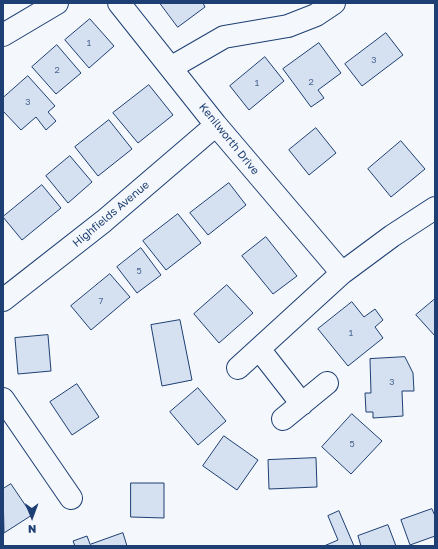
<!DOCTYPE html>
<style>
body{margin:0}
#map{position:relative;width:438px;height:549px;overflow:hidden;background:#f4f7fb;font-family:"Golos Text",sans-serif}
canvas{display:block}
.frame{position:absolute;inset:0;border:4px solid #1d3f73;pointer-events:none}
.north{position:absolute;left:12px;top:497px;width:40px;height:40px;-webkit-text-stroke:3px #f4f7fb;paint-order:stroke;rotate:179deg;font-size:11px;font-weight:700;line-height:16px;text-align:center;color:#1d3f73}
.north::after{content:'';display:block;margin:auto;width:14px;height:18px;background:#1d3f73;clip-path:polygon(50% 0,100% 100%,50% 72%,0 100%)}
</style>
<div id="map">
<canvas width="438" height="549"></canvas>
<div class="frame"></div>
<div class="north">N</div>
</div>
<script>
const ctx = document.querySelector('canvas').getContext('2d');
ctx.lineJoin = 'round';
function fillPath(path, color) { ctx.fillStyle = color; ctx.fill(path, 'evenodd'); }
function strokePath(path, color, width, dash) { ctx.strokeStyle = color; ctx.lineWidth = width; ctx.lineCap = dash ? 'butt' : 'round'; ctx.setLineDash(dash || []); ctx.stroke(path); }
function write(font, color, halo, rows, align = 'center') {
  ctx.font = font + ' "Golos Text",sans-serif'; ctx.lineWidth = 3; ctx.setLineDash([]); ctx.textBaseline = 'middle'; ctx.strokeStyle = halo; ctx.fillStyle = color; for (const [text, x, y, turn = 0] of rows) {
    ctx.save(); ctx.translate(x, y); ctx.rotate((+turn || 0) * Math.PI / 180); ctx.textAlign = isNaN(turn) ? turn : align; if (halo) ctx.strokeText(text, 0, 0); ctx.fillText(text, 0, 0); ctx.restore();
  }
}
const building = new Path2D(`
 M160,3H203L205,7L178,27Z
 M90,19L114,46L89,68L65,40Z
 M386,33L403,55L362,86L345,64Z
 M319,43L341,73L318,90L324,98L311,107L283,69Z
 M57,45L81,73L56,94L32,67Z
 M265,57L284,81L249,110L230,86Z
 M28,76L55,106L48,112L56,121L46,130L36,117L21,130L3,111V98Z
 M149,85L173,115L138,143L113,113Z
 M109,120L132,149L98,176L75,147Z
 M316,128L336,153L309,175L289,150Z
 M401,141L425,169L391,197L368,169Z
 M70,156L92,182L68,203L46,176Z
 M229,183L246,205L208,235L190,213Z
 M42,185L61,208L22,240L3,217Z
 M178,214L201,243L166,270L143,241Z
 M266,237L297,276L273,294L242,256Z
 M141,248L161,275L137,293L117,267Z
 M110,274L130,297L91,330L71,306Z
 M227,285L253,313L219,343L194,314Z
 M435,299V336L416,315Z
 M352,302L364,317L375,309L383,320L375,327L383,338L348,366L318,329Z
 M180,320L192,380L162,386L151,325Z
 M48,335L51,371L18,374L15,338Z
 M405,357L413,373L414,391H402L403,416L373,418V412H366L365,393H371L370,359Z
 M77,384L99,417L72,435L50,402Z
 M198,388L226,421L198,445L170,412Z
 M352,414L382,441L351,474L322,447Z
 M224,436L258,460L237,490L203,466Z
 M316,458L317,487L269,489L268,460Z
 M131,483H164V518L131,517Z
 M11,484L32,515L4,533L3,489Z
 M432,509L435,516V536L410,545L401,520Z
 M339,511L354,546H324L338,540L328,516Z
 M388,525L396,546H361L358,536Z
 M123,533L127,546H75L73,541L87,536L90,544Z`);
fillPath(building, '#d5e0f0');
strokePath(building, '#1d3f73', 1);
const minor = new Path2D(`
 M119,3L216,125L342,273
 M3,35L57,3
 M172,67L224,37L288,26L316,15L334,3
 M3,300L104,221L216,125
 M259,349L302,404
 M238,368L342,273L392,236L435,208
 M3,399L71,498
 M283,419L327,383`);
strokePath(minor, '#1d3f73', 24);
strokePath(minor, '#f4f7fb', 22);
write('9px', '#4b6792', null, [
 ["1",89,43],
 ["3",374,60],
 ["2",57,70],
 ["2",311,82],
 ["1",257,83],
 ["3",28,102],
 ["5",139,271],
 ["7",101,301],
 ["1",351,333],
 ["3",392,382],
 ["5",352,444]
]);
write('11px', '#1d3f73', '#f4f7fb', [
 ["Kenilworth Drive",229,139,51],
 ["Highfields Avenue",111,214,-40]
]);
</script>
